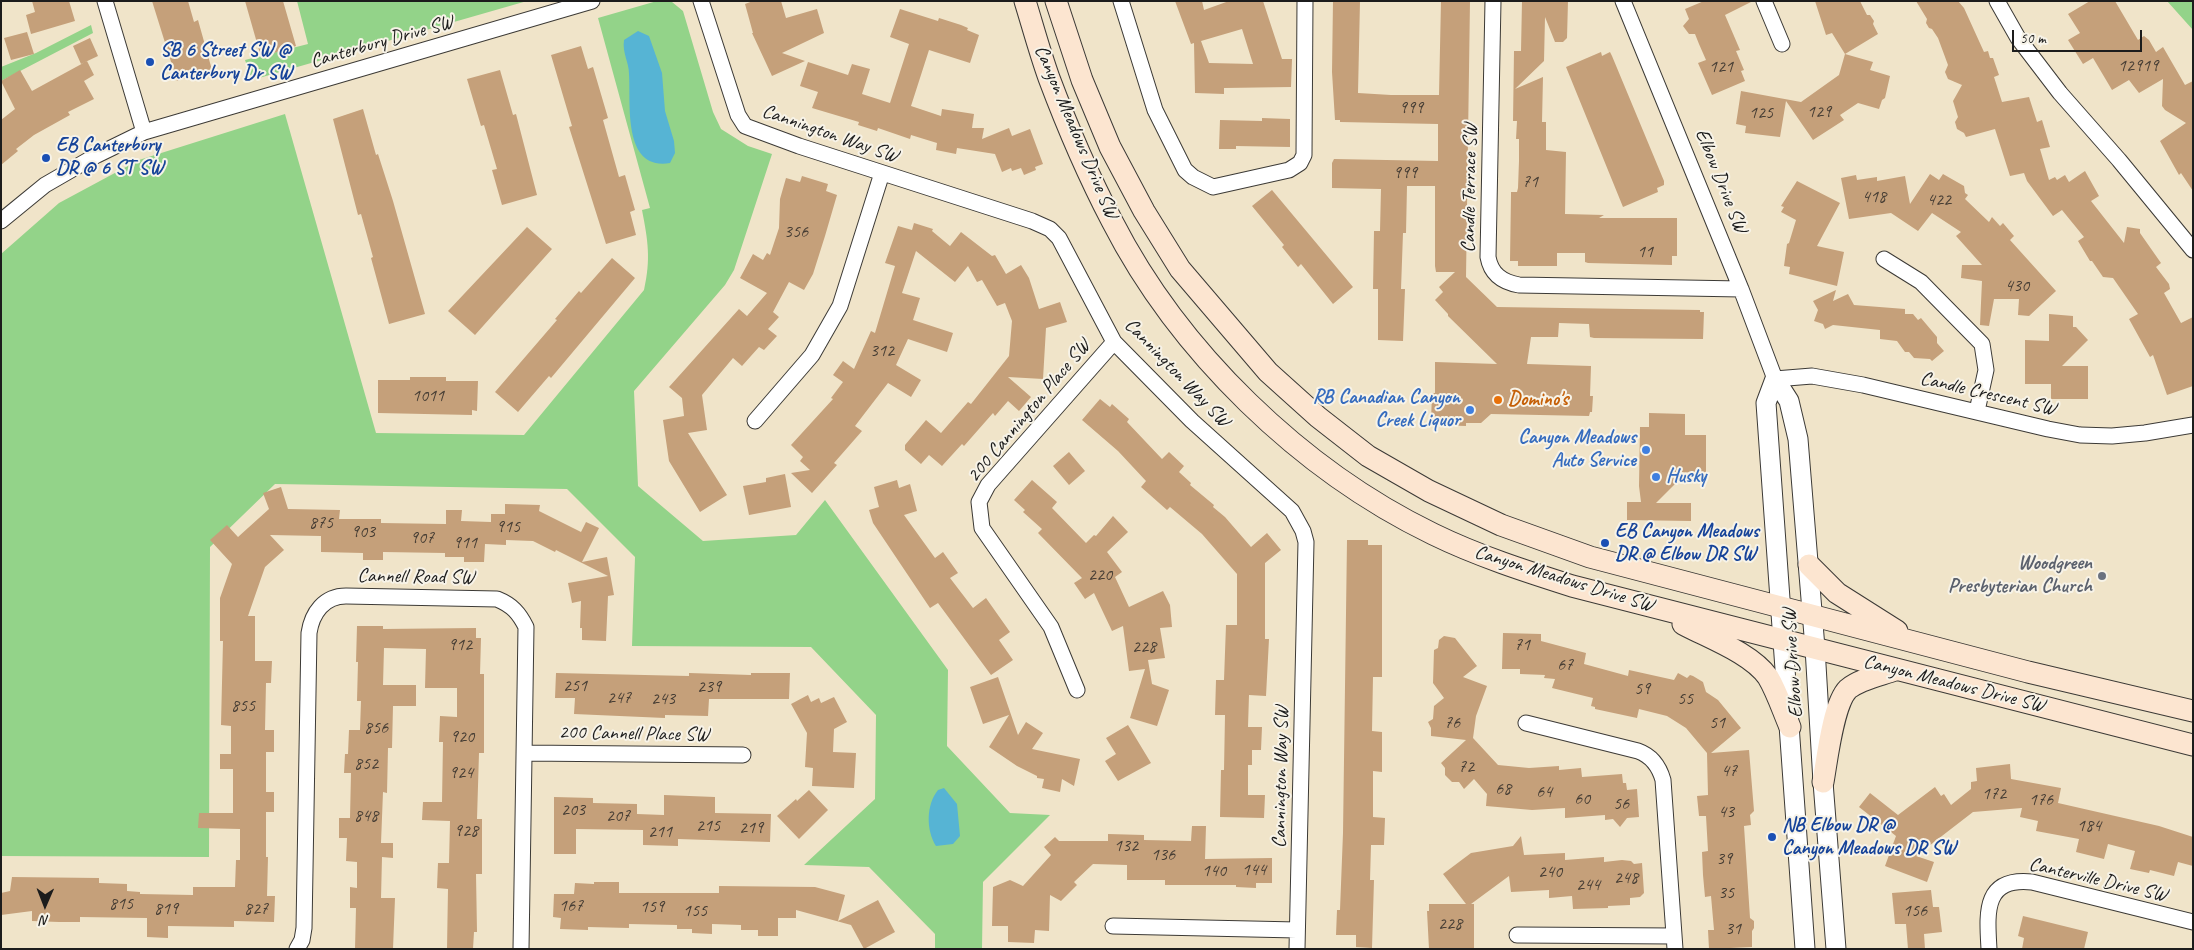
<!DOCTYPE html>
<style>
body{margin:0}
#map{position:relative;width:2194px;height:950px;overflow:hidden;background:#f0e4c9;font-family:Caveat,sans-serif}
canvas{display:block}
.frame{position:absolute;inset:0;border:2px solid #1c1c1c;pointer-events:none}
.north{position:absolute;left:20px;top:880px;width:50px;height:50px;-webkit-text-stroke:4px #f7f3e8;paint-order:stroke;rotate:181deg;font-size:14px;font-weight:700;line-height:20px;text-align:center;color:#1c1c1c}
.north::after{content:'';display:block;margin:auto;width:18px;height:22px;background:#1c1c1c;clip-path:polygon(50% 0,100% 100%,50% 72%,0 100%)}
.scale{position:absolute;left:2012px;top:30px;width:130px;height:22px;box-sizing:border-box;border:2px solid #1c1c1c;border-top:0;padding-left:6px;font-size:15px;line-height:18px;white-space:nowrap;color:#1c1c1c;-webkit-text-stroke:4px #f7f3e8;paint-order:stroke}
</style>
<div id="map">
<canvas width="2194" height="950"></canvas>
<div class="frame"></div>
<div class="north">N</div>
<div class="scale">50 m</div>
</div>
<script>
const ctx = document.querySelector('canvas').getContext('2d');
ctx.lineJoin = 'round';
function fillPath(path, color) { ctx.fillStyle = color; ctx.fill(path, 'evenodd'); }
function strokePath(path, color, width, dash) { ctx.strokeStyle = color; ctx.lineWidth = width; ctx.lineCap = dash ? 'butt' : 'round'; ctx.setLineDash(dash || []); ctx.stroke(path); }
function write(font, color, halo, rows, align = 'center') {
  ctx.font = font + ' Caveat,sans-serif'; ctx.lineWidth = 4; ctx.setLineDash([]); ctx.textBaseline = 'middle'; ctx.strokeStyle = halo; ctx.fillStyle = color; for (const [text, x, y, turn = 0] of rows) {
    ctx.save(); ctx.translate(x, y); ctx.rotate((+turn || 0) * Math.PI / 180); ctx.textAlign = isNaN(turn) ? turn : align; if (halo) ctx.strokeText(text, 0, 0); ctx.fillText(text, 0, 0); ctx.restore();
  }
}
fillPath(new Path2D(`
 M297,1H527L252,80L245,60L308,44Z
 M657,1L672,2L683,11L713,112L721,129L748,146L772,154L734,270L725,285L634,391L638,486L703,541L796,535L825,500L948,670L947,746L1010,813L1050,815L983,882L982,949H935V934L869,867L804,865L875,799L876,715L811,647L632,646L635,557L567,489L275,484L210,547L209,857L1,856V254L59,203L139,160L285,114L376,433L524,435L644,290C651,259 648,241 642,210L650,208L598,18Z
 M2167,1H2193V30Z
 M91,25L93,33L1,81V67L36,53Z`), '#93d389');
fillPath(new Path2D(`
 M638,31L649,36L662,73L665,111L674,141L675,153L670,163C622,171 631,103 629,74C629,62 622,53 624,40Z
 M944,788L957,804L960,836L953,844L936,846C926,830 926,805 938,790Z`), '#56b4d4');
fillPath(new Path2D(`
 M32,1H69L75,21L31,34L26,15L35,12Z
 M152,1H188L194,22L198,20L212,70L177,81Z
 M245,1H283L296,46L261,57Z
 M753,1H781L786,18L817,9L824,33L782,53L805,61L772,76L752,33H753L745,4Z
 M1175,1H1202L1204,10L1229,1H1263L1282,59H1292L1291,87L1224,88V94L1195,93L1194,43L1191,44ZM1242,29L1253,64L1209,63L1201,41Z
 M1333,1H1360L1358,93L1391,95H1439L1441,1H1470L1466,277L1497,307L1700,310V312H1704L1703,339L1594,338L1590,337L1589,324L1559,323L1558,337H1531L1527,364L1591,366L1590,396H1593L1592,412H1590L1589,416L1491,414L1481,423H1466V426L1434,425L1435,422H1431L1432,393H1435V362L1497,364L1448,316V314L1435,300L1443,292L1439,287L1455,272H1436L1435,266V186H1407L1406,233H1403L1401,289H1405L1403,341L1378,340V289H1373L1374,231H1380L1381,189L1332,188V163L1334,159L1438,161V124L1340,122V120H1335L1332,72Z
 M1522,1H1568L1567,38L1563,42H1555L1545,17L1544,61L1515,89L1543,77L1542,122H1546V150L1566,152L1565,214L1604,215L1599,218H1677V256H1672V265L1588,263L1585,262V253H1557V266H1518V261H1510L1511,195V192H1517L1518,188L1519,161V139H1516L1517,121H1513L1514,51H1521Z
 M1704,1H1753L1725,15L1740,50L1736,51L1744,70L1741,71L1745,81L1712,95L1698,63L1706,60L1699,44L1695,34H1689L1683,26L1689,19L1685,9Z
 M1815,1H1860L1867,15H1870L1874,21L1873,24L1878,34L1845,54L1832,33L1826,35Z
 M1916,1H1958L1964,8L1984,52L1988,51L1990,58H1993L1999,75L1994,77L2002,102L2029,97L2037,122L2042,120L2050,147L2040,149L2049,180L2055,177L2057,180L2065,175L2069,182L2085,171L2099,196L2091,201L2124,243L2127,227L2140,229V233L2161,263L2156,267L2169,284L2170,289L2164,293L2181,323L2193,317V386L2167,395L2153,355L2150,357L2129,319L2138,314L2113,278L2103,277L2092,261H2090L2078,241L2084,237L2062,210L2053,216L2027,181L2024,173L2010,176L1995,129L1966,137L1964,133L1957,129L1955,122L1958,117L1953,101L1962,85L1948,79L1945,72L1948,65L1938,38L1932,29L1929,28L1926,23L1927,19Z
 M2090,1H2115L2138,40L2144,36L2149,40L2156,52L2163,47L2185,85L2193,81V191L2181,173L2179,175L2160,141L2186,123L2165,110L2162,106L2163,79L2139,93L2129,80L2112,90L2093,58L2083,64L2068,40L2080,33L2068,14Z
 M900,9L938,21L939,18L961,25L968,28L967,30L979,35L970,63L929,50L911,106L941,116L942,109L974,114L972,128H984L982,139L1009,128L1012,136L1030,129L1043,164L1035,167L1036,170L1024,175L1021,168L1012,171L1011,168L1002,172L995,154L957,148L956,154L936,150L937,143L911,135L910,139L878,128L877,131L858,125L859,122L812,108L818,92L800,86L808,62L848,75L852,64L870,69L862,94L890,103L909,44L890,37Z
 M27,32L34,54L11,60L4,38Z
 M90,38L98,56L81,64L73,46Z
 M581,46L588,69L593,67L608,118L603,120L619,177L625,175L635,210L630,212L636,235L606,244L569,127L572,126L551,55Z
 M1601,52L1602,56L1610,52L1612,56L1664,181V185L1657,188L1658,192L1623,207L1566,67Z
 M1845,54L1873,62L1870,70L1890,76L1885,98L1882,100L1879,109L1858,103L1840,115L1844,120L1813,140L1786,101L1780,137L1745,133L1746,126L1736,124L1741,91L1801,102L1839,75Z
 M87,61L94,75L84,81L94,99L68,112L70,115L34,135L16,149L18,151L1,165V120L15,109L1,81L20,70L32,91Z
 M500,70L513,115L516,114L537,195L502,205L492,170L497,169L484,125L481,126L467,79Z
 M363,109L376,155L378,154L393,201L425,314L389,324L371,258L373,257L361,214L358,215L333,119Z
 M1262,118L1290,119V147L1236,146V149H1219L1220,120L1262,121Z
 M1930,174L1939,180L1943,174L1964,186L1965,193L1968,195L1965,199L1989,222L1992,217L2000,226L2003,223L2014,236L2010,240L2056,291L2029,316L2018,315L2019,299H1994L1989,326L1980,325L1982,281L1961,278L1962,265H1982L1956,236L1961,232L1932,213L1918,231L1891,213L1849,219L1841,178L1856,175L1857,180L1877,177V181L1905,176L1910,204Z
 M802,176L828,184L826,191L837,195L825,236L813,274L804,290L789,282L773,312L779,317L768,329L777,336L764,350L759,347L742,366L733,358L702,395L707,430L688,433L727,495L700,512L669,461L663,420L684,416L682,398L669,387L739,309L747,316L767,293L740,278L753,254L763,260L767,253L770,255L779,228L780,199L786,178L800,182Z
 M1797,181L1840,203L1817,246L1844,252L1837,286L1789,274L1790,267L1784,266L1787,244L1789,243L1796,220L1781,212L1784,207L1781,206Z
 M1272,190L1353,287L1333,304L1301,264L1298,267L1282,247L1284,245L1252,206Z
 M914,223L933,229L932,231L950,246L961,232L992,256L995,255L1006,274L1021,265L1029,278L1039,309L1060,302L1067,322L1046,328L1043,379L1008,377L1031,397L1019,411L1008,401L995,416L993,413L964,446L962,444L942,466L929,455L921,464L905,450V445L926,420L941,433L968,402L971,404L1009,356L1012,321L1005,303L997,306L982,280L977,282L968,266L955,282L916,251L902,293L920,298L913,320L953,333L947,352L908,339L896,365L921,380L911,397L888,383L855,426L862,431L834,463L837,465L812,493L791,473L810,470L800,461L803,457L791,445L833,399L831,398L843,382L833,375L843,361L854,369L871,331L875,333L895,266L885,263L898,226L912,230Z
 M527,227L552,249L475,335L448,311Z
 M612,258L635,278L551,378L549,376L518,412L495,392L557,320L555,319L579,291L581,293Z
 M1836,290L1833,301L1848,294L1854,305L1905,309V314H1913L1918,320L1921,318L1937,337V343L1944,351L1932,361L1930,359L1914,358L1909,352H1905L1897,341L1880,339V330L1833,325L1825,329L1823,324L1814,321L1818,310L1813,301Z
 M2049,314L2073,316V327H2076L2088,340L2062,366H2088V399H2051V384H2025V340L2049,341Z
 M410,377H446V381H478L477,411L472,410V415L378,413V380H410Z
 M1100,399L1110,407L1112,404L1129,419L1127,422L1162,459L1169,452L1184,466L1179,472L1191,483L1190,485L1214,505L1213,507L1225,517L1251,547L1267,533L1281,550L1265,563V639H1269L1266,696L1249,695L1248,727H1262L1261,750H1252V765H1248V795H1265L1264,818L1220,817L1221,770H1224L1225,715H1215L1216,680H1224L1226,625H1237V574L1202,534L1170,507L1167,510L1141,487L1146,481L1118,451L1082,420Z
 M1649,413L1685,414V435H1706V473L1679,472V480L1656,503H1691V521L1627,520V502H1641L1639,486L1640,427H1649Z
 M1069,452L1085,471L1069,485L1053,466Z
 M785,474L791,507L749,515L743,486L766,482V478Z
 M897,480L899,488L910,484L917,511L904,515L935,558L943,552L958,573L950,578L973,608L986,598L1010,632L999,640L1013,660L991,675L938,603L930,608L873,523L869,510L879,507L874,487Z
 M1032,480L1057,502L1052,508L1086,543L1094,535L1096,536L1113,516L1128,532L1107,552L1122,572L1115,577L1129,607L1163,591L1170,605L1172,627L1160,628L1165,658L1148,660L1152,684L1169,690L1157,726L1130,718L1145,669L1129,671L1123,626L1112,631L1094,593L1085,599L1074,583L1082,578L1038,533L1042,529L1023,512L1025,510L1014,500Z
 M281,487L288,509L340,510L339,519H381V523L446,524V510H462L461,521L491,522V514H505V504L540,505L539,511L581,532L586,522L599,528L582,562L607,557L614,595L608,596L606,641L582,640V628H580L581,601L572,603L568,583L608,576L556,550L555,552L533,541L506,540V545L485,544L484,562H464V557H445V553L383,552V560H363V553L321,552V536L270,535L284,550L265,567L248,616H255V661H272L271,683H266L265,730H274V752H266V792H274V812H266V857H268L267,896H275L274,922L234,921V927L168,926V938L147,937V918L80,917V922H59L32,921V911L1,915V893L10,891L12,877L99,878V883L127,884V891L140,892V894L193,895V887H235L236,860H240V829L198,828L199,813H233V769H220V754H231V726L221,725L223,641H220V598L232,564L210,540L227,525L238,537L269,509L263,493Z
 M1347,540H1368V545H1382V677H1373L1372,731L1382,732V772L1373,771V817L1385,818L1384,845H1371L1370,880H1374L1372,948L1356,947V935H1336L1337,910H1340L1343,833Z
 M357,626H383V629L476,628V638H481L480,674H484V753H479L477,819H482V874H476L477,932H474L473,949H447L448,889L437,888L438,863H449L450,821L422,820L423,802H442L443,742H439L440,716L457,717V688H425L426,649L384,648L383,685H416V706H393L392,748H388L387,793L383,792L381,843H393V858L382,857L381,898H395L393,949H355L356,908H350V887L357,888V862L346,861L347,838H339V818H350L351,773H344L345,754H348L349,730H360L361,701H357L358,662H356Z
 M1503,633L1541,634V641L1586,653L1584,664L1628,676L1629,670L1674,680L1678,673L1687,678L1690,675L1693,676L1703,682L1706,692L1718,700L1741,728L1711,753L1749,750L1754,811L1750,815L1751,825L1744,826L1750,918L1754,921V928L1752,931V947L1709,949L1708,930H1714L1711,896L1705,897L1703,875L1702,852L1708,851L1706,816H1699L1697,796L1708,795L1707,753L1686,728L1667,716L1639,709L1637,718L1595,709V707L1591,706L1593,698L1552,688L1555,679L1544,678L1545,675L1520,674V669H1502Z
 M1444,636L1455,638L1477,666L1463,677L1487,686L1476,716L1473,738L1498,765L1529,768L1559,766V770L1581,768L1582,777L1622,774L1623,783H1626L1627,790L1637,789L1639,817L1627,818L1620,827L1613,819L1605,820V815L1565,818V808L1532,810L1486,806L1487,794L1474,779L1464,789L1459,782H1452L1445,775V768L1441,763L1466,740L1431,736V728L1428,722L1433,719L1434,706L1444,698L1433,683L1434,650L1438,648L1439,640Z
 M556,673L689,676V673L751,675V673H790L789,699H709L708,716L665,715V718L574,714L575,698H555Z
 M998,677L1018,735L1026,722L1043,733L1032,749L1080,759L1074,786L1062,779L1060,792L1042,788L1044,779L1037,778V776L1017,766L989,747L1009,715L983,724L970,687Z
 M808,695L811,702L819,698L821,703L834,697L847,722L834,729L833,752L856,753L854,788L812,786L813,768L805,767L807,733L791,704Z
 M1128,725L1151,763L1118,781L1105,761L1116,754L1106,738Z
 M2010,764L2011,779L2061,788L2058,803L2159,826L2193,837V866L2178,862L2174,876L2150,870L2149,873L2130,869L2135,851L2108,844L2104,859L2076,852L2079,839L2036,831L2038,821L2020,817L2022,808L1973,812L1916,856L1934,862L1927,882L1885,866L1896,836L1859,807L1870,793L1898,815L1935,787L1941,796L1944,794L1951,805L1971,789V782L1977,781L1976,768Z
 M809,790L828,810L799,839L777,816L796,799L797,801Z
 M664,795L715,797V813L771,814L770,842L678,839V846L643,845V830L576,829V854H554V797L593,798V803L637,804V814L664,815Z
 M1192,826H1206L1205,859L1272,858V883H1256V888L1236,887V885H1165V880H1127V865L1093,864L1074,882L1077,885L1061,901L1050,895L1049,931L1035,930L1034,943L1008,942V926H992L993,887L1010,880L1023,886L1051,855L1044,847L1055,837L1059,841H1108V834L1144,835V840L1191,841Z
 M1521,836L1524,855L1565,853V860L1604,857V862L1622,860L1631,861L1634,864L1642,863L1644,893L1640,897L1630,898V905L1608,906V908L1573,909L1572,896L1549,898V890L1511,892L1509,876L1471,904H1474V949H1429L1427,911H1429V904H1466L1443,874L1471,853L1513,846Z
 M594,882H619V893H719V886L815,887L845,895L838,921L878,900L895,932L864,949L851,925L796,910V918H778V936H758V930H741V925L712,924V934L692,933V929H677V925L629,924V928L588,927V930L560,929L561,918L553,917L554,894H574L575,883L594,884Z
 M1931,890L1933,907H1939L1942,932L1924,934L1925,949H1908L1906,924H1895L1892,893Z
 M2023,916L2088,932L2084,949H2022L2024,938L2018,936Z`), '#c5a07a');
const minor = new Path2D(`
 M105,1L144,132
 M701,1L738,115L745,126L799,146L1032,221L1050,229L1059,238L1114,342L1192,421L1292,511L1303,531L1306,542L1297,949
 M1121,1L1155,110L1185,170L1193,177L1213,187L1289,170L1300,163L1304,155L1305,1
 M1493,1L1488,257C1491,274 1502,282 1519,285L1741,289
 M1623,1L1741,289L1775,379L1812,376L1863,385L2048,429L2080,435L2112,436L2145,433L2193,425
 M1764,1L1782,44
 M1997,1L2018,38L2060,93L2119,160L2193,250
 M1,221L45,185L97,155L144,132L592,1
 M1884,259L1921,282L1982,344L1986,370L1977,411
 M755,421L812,355L840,306L882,173
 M1077,690L1051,627L982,528L979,502L988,485L1114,342
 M1526,723L1638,751C1652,756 1659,766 1663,780L1675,949
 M524,753L743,755
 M1113,926L1297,930
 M1517,935L1674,936
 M297,949L302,940L304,928L309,633C312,613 324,596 346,596L497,599C512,605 519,613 526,627L521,949
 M1989,949C1987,913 1983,877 2032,882L2193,922`);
const tertiary = new Path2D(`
 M1775,379L1789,401L1798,439L1815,648L1823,782L1836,949
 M1775,379L1766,403L1805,949`);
const secondary = new Path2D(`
 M1025,1C1033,27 1040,53 1049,78C1067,126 1088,175 1112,221C1179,352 1301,470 1433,534C1478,556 1525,571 1572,586L2193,745
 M1056,1L1082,80L1110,147L1144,211L1180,269L1268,372L1318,417L1368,456L1429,491L1501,525L1590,557L2028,672L2193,711
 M1809,565L1837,593L1897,631
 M1683,624C1709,638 1751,653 1768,677C1777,692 1783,711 1790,727
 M1823,782C1827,760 1833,704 1848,689C1860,679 1881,675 1895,670`);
strokePath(minor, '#3c3a36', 17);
strokePath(tertiary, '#3c3a36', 21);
strokePath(secondary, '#3c3a36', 23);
strokePath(minor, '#fff', 15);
strokePath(tertiary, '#fff', 19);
strokePath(secondary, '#fce5d0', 21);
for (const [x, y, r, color] of [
 [150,62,5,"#1a4fb4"],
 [46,158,5,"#1a4fb4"],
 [1498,400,5,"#e8710a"],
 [1470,410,5,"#3f7fe0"],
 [1646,450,5,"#3f7fe0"],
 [1656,477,5,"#3f7fe0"],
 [1605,543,5,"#1a4fb4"],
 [2102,576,5,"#6b7280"],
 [1772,837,5,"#1a4fb4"]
]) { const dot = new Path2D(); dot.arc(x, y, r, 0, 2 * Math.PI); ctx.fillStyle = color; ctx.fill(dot); strokePath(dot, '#f7f3e8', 2); }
write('18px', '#463d34', null, [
 ["12919",2138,66],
 ["121",1721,67],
 ["999",1411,108],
 ["129",1819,112],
 ["125",1761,113],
 ["999",1405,173],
 ["71",1530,182],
 ["418",1874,197],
 ["422",1939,200],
 ["356",796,232],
 ["11",1645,252],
 ["430",2017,286],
 ["312",882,351],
 ["1011",428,396],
 ["875",321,523],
 ["915",508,527],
 ["903",363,532],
 ["907",422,538],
 ["911",465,543],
 ["220",1100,575],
 ["912",460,645],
 ["71",1522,645],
 ["228",1144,647],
 ["67",1565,665],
 ["251",575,686],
 ["239",709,687],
 ["59",1642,689],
 ["247",619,698],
 ["243",663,699],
 ["55",1685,699],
 ["855",243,706],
 ["76",1452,723],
 ["51",1717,723],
 ["856",376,728],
 ["920",462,737],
 ["852",366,764],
 ["72",1466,767],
 ["47",1729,771],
 ["924",461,773],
 ["68",1503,789],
 ["64",1544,792],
 ["172",1994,794],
 ["60",1582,799],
 ["176",2041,800],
 ["56",1621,804],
 ["203",573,810],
 ["43",1726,812],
 ["848",366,816],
 ["207",618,816],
 ["215",708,826],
 ["184",2089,826],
 ["219",751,828],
 ["928",466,831],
 ["211",660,832],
 ["132",1126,846],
 ["136",1163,855],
 ["39",1724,859],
 ["144",1254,870],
 ["140",1214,871],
 ["240",1550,872],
 ["248",1626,878],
 ["244",1588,885],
 ["35",1726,893],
 ["815",121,904],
 ["167",571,906],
 ["159",652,907],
 ["819",166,909],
 ["827",256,909],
 ["155",695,911],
 ["156",1915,911],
 ["228",1450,924],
 ["31",1733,929]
]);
write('20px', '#1c1c1c', '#f7f3e8', [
 ["Canterbury Drive SW",382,42,-16],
 ["Canyon Meadows Drive SW",1076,132,67],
 ["Cannington Way SW",830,134,19],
 ["Elbow Drive SW",1721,181,68],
 ["Candle Terrace SW",1470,188,-89],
 ["Cannington Way SW",1177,373,46],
 ["Candle Crescent SW",1988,394,13],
 ["200 Cannington Place SW",1029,411,-50],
 ["Cannell Road SW",416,577,1],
 ["Canyon Meadows Drive SW",1564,579,17],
 ["Elbow Drive SW",1793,663,-94],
 ["Canyon Meadows Drive SW",1954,684,14],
 ["200 Cannell Place SW",634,734,1],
 ["Cannington Way SW",1281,777,-89],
 ["Canterville Drive SW",2098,880,13]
]);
write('bold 20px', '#164399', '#f7f3e8', [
 ["SB 6 Street SW @",160,51],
 ["Canterbury Dr SW",160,74],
 ["EB Canterbury",56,146],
 ["DR @ 6 ST SW",56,169],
 ["EB Canyon Meadows",1615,532],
 ["DR @ Elbow DR SW",1615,555],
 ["NB Elbow DR @",1782,826],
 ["Canyon Meadows DR SW",1782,849]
], 'left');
write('bold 20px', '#366cbe', '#f7f3e8', [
 ["RB Canadian Canyon",1460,398],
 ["Creek Liquor",1460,421],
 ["Canyon Meadows",1636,438],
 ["Auto Service",1636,461],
 ["Husky",1666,477,"left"]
], 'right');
write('bold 20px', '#c56008', '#f7f3e8', [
 ["Domino's",1508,400]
], 'left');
write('bold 20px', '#5b616d', '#f7f3e8', [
 ["Woodgreen",2092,564],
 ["Presbyterian Church",2092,587]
], 'right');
</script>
